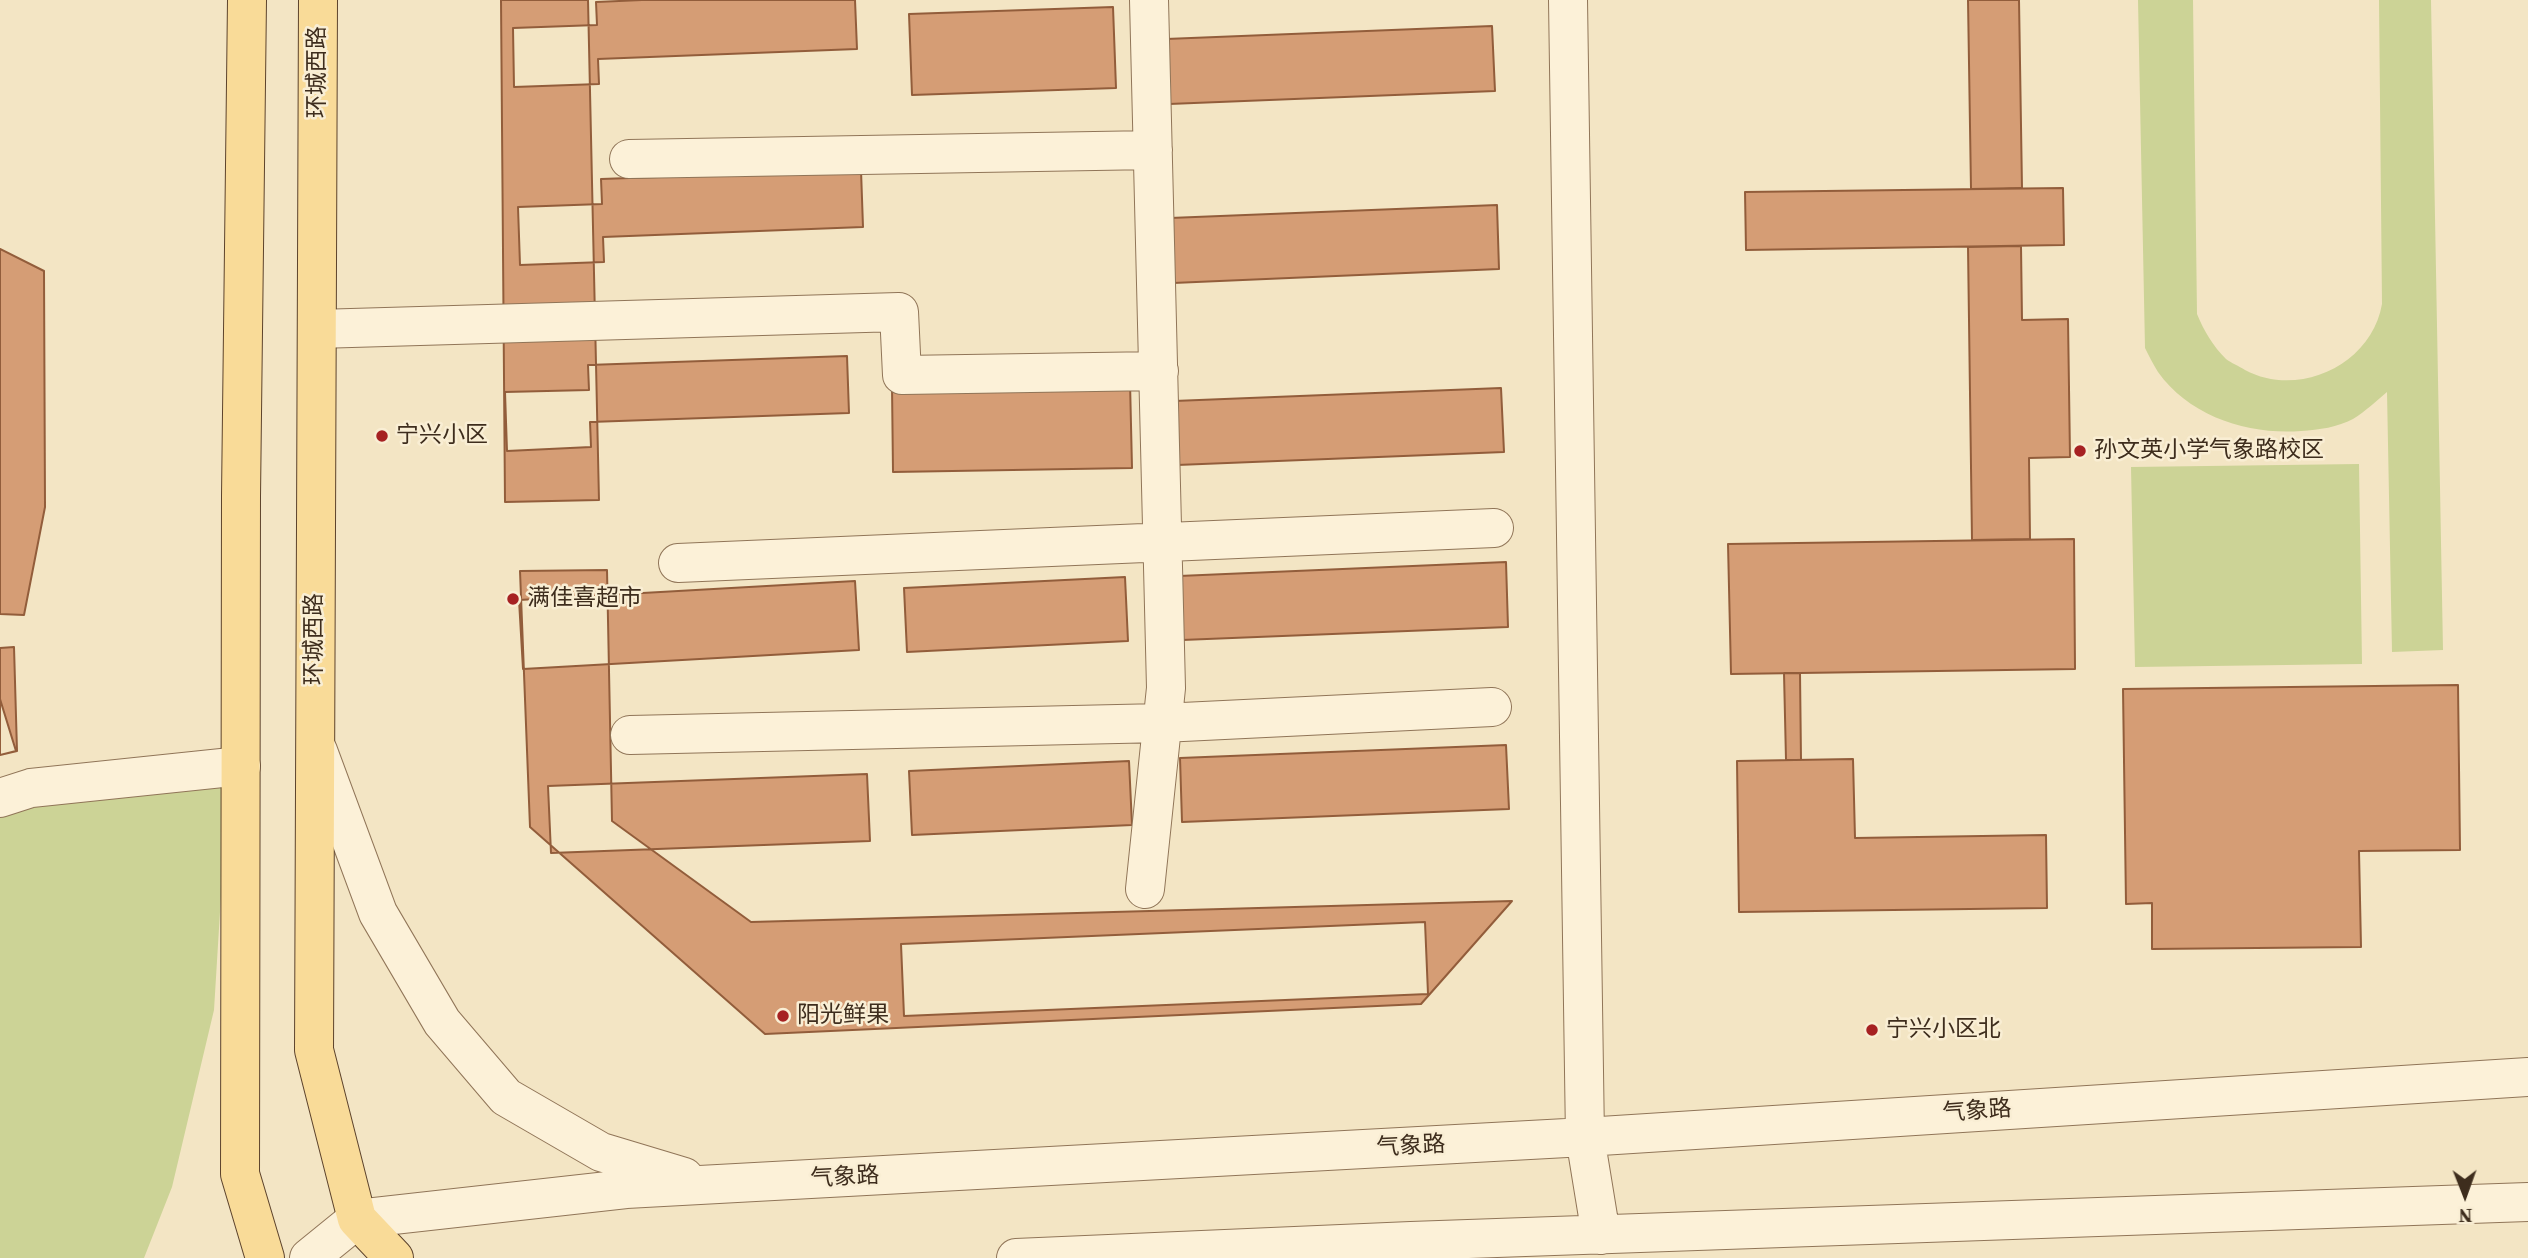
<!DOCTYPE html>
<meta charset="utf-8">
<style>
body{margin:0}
#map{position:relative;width:2528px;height:1258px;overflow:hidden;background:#f3e5c4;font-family:"Source Serif 4",serif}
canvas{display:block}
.north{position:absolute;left:2430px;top:1160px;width:70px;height:70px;-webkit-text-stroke:5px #f9eed4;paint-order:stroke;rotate:179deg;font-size:19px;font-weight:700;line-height:28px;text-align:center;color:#3e2d1d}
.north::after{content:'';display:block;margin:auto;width:24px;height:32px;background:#3e2d1d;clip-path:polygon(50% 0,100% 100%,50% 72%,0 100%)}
</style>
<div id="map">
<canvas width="2528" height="1258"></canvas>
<div class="north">N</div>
</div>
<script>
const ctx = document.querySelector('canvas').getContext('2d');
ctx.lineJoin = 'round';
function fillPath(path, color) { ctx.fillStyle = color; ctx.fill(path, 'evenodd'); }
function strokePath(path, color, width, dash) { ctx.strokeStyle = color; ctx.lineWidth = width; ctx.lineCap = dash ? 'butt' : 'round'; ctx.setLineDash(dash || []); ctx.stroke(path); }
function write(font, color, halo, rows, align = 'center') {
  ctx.font = font + ' "Source Serif 4","Noto Sans SC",serif'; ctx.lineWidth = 5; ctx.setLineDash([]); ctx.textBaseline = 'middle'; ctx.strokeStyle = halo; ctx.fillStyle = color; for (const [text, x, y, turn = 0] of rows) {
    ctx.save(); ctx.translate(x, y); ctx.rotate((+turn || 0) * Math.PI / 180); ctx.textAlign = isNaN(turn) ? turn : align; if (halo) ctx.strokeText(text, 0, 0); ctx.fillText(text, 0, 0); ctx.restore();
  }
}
fillPath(new Path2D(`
 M2138,0H2193L2197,314C2204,331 2213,346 2226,359C2231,363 2239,366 2245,370C2299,399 2372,364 2382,304L2379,0H2431L2443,650L2392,652L2387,392C2376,401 2366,411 2353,419C2338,427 2319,430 2301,431C2249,435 2190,417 2158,372C2153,364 2149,356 2145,348Z
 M2359,464L2362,664L2135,667L2131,467Z
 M228,781L214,1010L172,1187L144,1258H0V815L33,803Z`), '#ccd396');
const building = new Path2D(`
 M501,0H588L599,500L505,502Z
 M642,0H855L857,49L598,59L599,84L514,87L513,28L597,25L596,2Z
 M1968,0H2019L2022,188L1971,189Z
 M1113,7L1116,88L912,95L909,14Z
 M1492,26L1495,91L1169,104L1166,39Z
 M861,170L863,227L603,237L604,262L520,265L518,207L602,204L601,179Z
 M2063,188L2064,245L1746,250L1745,192Z
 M1497,205L1499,269L1173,283L1170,218Z
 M2021,246L2022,320L2068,319L2070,457L2029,458L2030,539L1972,540L1968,247Z
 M0,249L44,271L45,507L24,615L0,614Z
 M847,356L849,413L590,422L591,447L507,451L505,392L589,390L588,365Z
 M1130,382L1132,468L893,472L892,386Z
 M1501,388L1504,452L1177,465L1174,401Z
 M2074,539L2075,669L1731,674L1728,544Z
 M1506,562L1508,627L1182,640L1179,576Z
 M607,570L612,821L751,922L1512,901L1421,1004L765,1034L530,827L520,571Z
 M1125,577L1128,641L907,652L904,588Z
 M855,581L859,650L523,669L519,600Z
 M14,647L17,751L0,755V648Z
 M1784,673H1800L1801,760H1786Z
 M2458,685L2460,850L2359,851L2361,947L2152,949V903L2126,904L2123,689Z
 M0,699L16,751L0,755Z
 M1506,745L1509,809L1182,822L1180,758Z
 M1853,759L1855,838L2046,835L2047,908L1739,912L1737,761Z
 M1129,761L1132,825L912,835L909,771Z
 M867,774L870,841L551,853L548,786Z
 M1425,922L1428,994L904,1016L901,944Z`);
fillPath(building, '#d59d75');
strokePath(building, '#925d3b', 2);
const minor = new Path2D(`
 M1568,0L1585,1137L1601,1235
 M629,159L1153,150
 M317,329L899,312L902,375L1159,371
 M678,563L1494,528
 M630,735L1162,723L1492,707
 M318,751L378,913L442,1022L506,1097L601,1152L684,1177
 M0,798L31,788L241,766
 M1145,889L1166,688L1149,0
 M309,1258L357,1219L626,1189L1585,1137L2528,1077
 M1016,1258L1411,1241L2528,1202`);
const major = new Path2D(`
 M247,0L241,496L240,1174L265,1258
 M318,0L314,1050L357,1219L394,1258`);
strokePath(minor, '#907558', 40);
strokePath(major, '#5d432c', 40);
strokePath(minor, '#fcf1d8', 38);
strokePath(major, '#f9db98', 38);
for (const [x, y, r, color] of [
 [382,436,7,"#a62122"],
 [2080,451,7,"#a62122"],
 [513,599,7,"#a62122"],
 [783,1016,7,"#a62122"],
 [1872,1030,7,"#a62122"]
]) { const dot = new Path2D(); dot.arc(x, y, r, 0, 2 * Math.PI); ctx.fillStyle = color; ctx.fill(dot); strokePath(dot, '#f9eed4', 2.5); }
write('23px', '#3e2d1d', '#f9eed4', [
 ["环城西路",318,72,-90],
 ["环城西路",315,639,-90],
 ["气象路",1977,1112,-4],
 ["气象路",1411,1147,-3],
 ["气象路",845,1178,-3]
]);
write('23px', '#3e2d1d', '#f9eed4', [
 ["宁兴小区",396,436],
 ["孙文英小学气象路校区",2094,451],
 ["满佳喜超市",527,599],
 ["阳光鲜果",797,1016],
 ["宁兴小区北",1886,1030]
], 'left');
</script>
